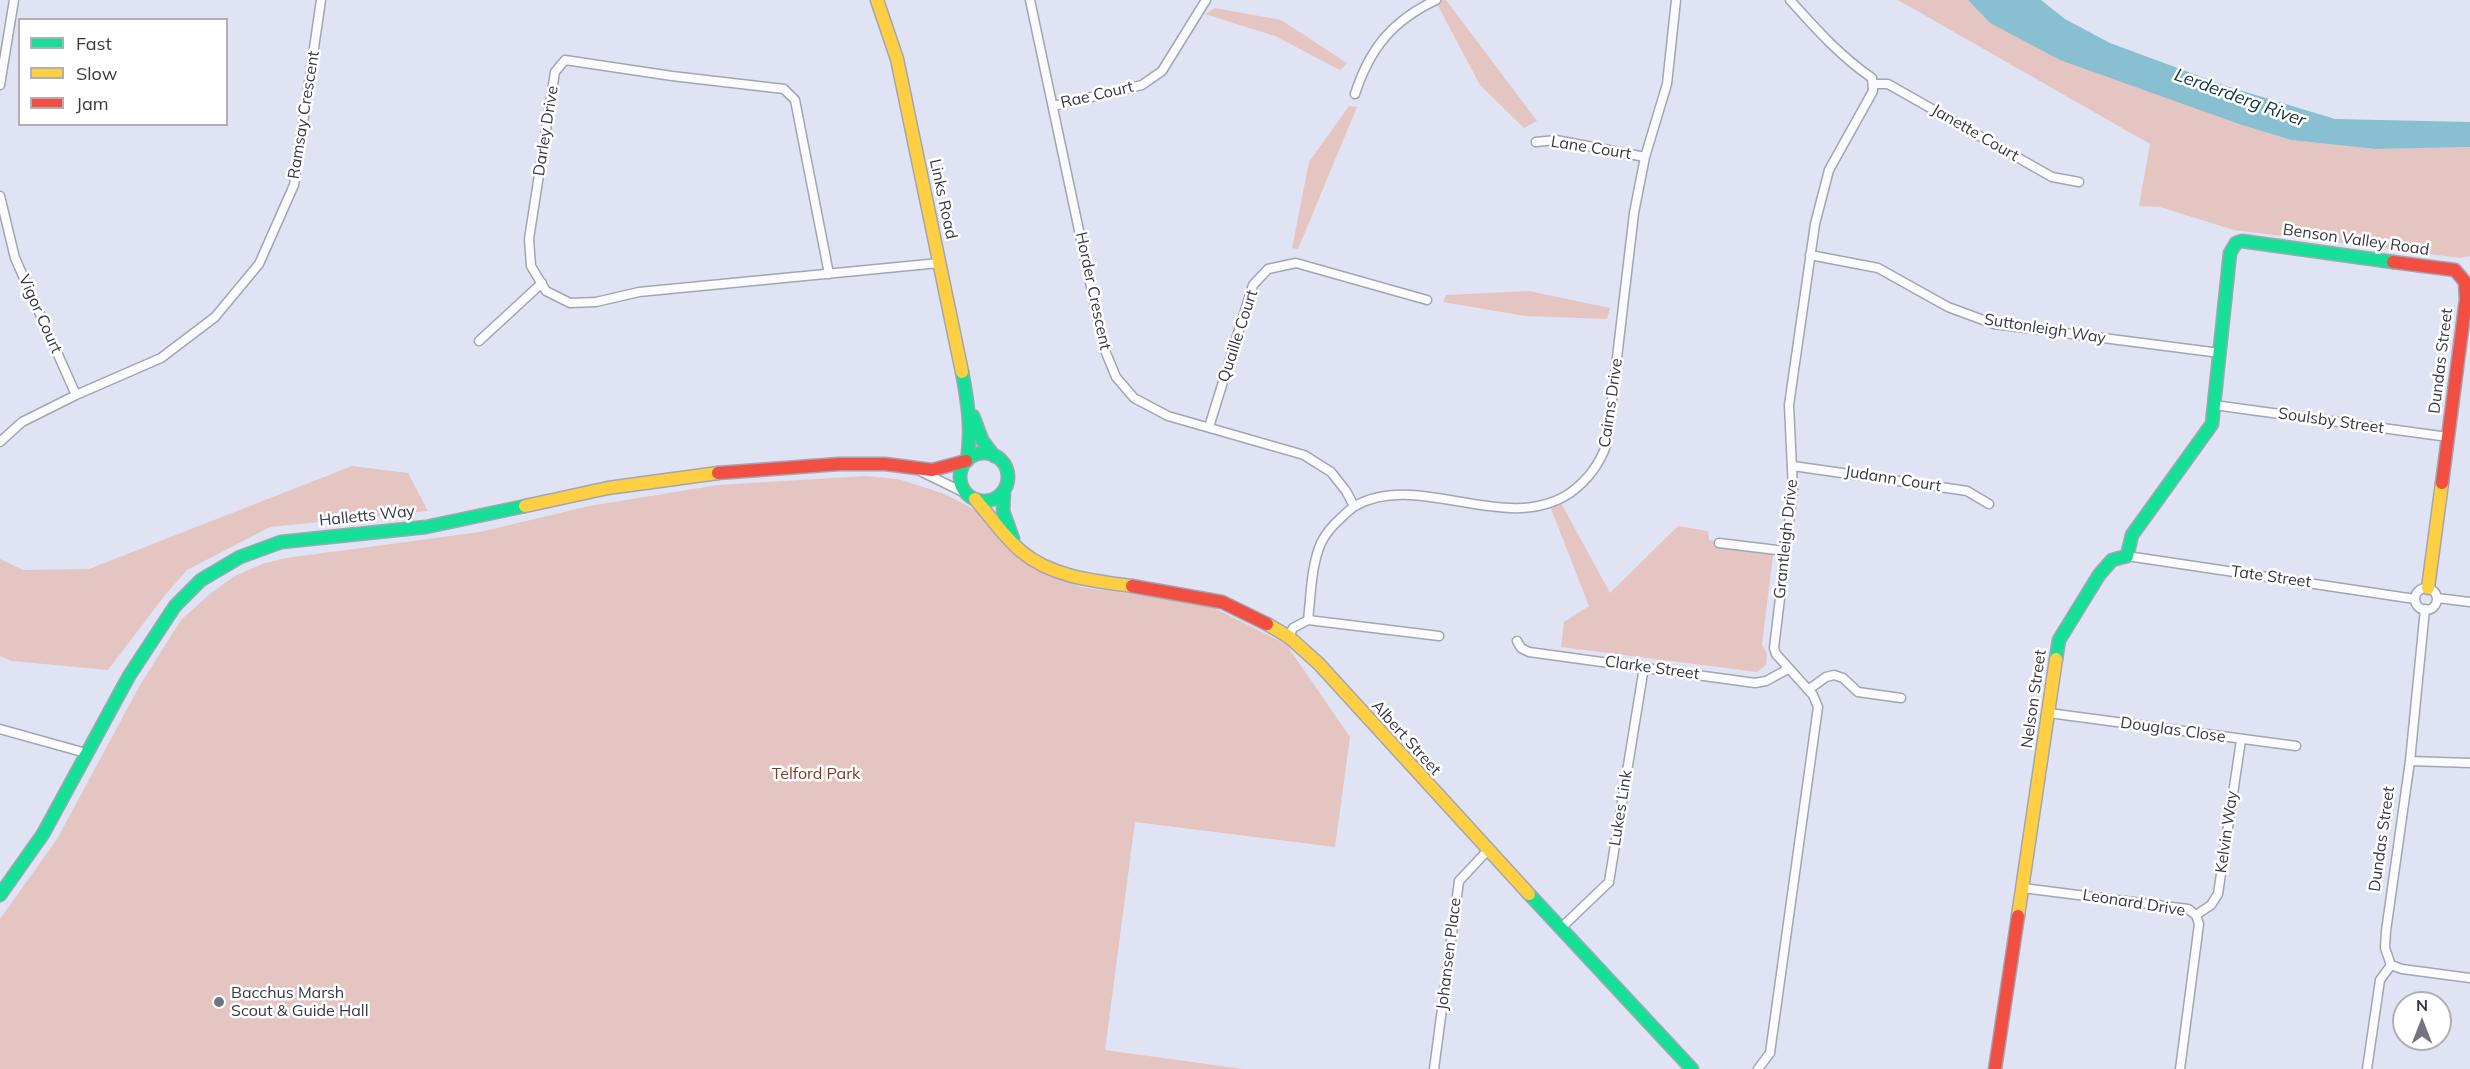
<!DOCTYPE html>
<style>
body{margin:0}
#map{position:relative;width:2470px;height:1069px;overflow:hidden;background:#e0e3f3;font-family:Mulish,sans-serif}
canvas{display:block}
.legend{position:absolute;left:18px;top:18px;width:210px;height:108px;box-sizing:border-box;background:#fff;border:2px solid #afafb5;margin:0;padding:8px 10px;list-style:none;font-size:18px;color:#363846}
.legend li{display:flex;align-items:center;gap:12px;height:30px}
.legend b{width:30px;border:2px solid #afafb5}
.north{position:absolute;left:2392px;top:991px;width:60px;height:60px;box-sizing:border-box;background:#fff;border:2px solid #afafb5;border-radius:50%;rotate:0deg;font-size:16px;font-weight:700;line-height:24px;text-align:center;color:#363846}
.north::after{content:'';display:block;margin:auto;width:21px;height:27px;background:#727483;clip-path:polygon(50% 0,100% 100%,50% 72%,0 100%)}
</style>
<div id="map">
<canvas width="2470" height="1069"></canvas>
<ul class="legend">
<li><b style="height:8px;background:#16e098"></b>Fast</li>
<li><b style="height:8px;background:#ffcf43"></b>Slow</li>
<li><b style="height:8px;background:#f24e42"></b>Jam</li>
</ul>
<div class="north">N</div>
</div>
<script>
const ctx = document.querySelector('canvas').getContext('2d');
ctx.lineJoin = 'round';
function fillPath(path, color) { ctx.fillStyle = color; ctx.fill(path, 'evenodd'); }
function strokePath(path, color, width, dash) { ctx.strokeStyle = color; ctx.lineWidth = width; ctx.lineCap = dash ? 'butt' : 'round'; ctx.setLineDash(dash || []); ctx.stroke(path); }
function write(font, color, halo, rows, align = 'center') {
  ctx.font = font + ' Mulish,sans-serif'; ctx.lineWidth = 5; ctx.setLineDash([]); ctx.textBaseline = 'middle'; ctx.strokeStyle = halo; ctx.fillStyle = color; for (const [text, x, y, turn = 0] of rows) {
    ctx.save(); ctx.translate(x, y); ctx.rotate((+turn || 0) * Math.PI / 180); ctx.textAlign = isNaN(turn) ? turn : align; if (halo) ctx.strokeText(text, 0, 0); ctx.fillText(text, 0, 0); ctx.restore();
  }
}
fillPath(new Path2D(`
 M1438,0H1446L1537,121L1524,128L1480,85L1436,2Z
 M1898,0H1968L1990,23L2167,97L2239,124L2291,140L2375,149L2470,147V256L2461,258L2234,230L2160,207L2139,206L2150,144Z
 M1215,8L1281,20L1347,63L1340,70L1275,36L1205,14Z
 M1349,106L1357,107L1298,249L1292,248L1309,162Z
 M1529,291L1610,308L1607,319L1525,316L1443,302L1446,295Z
 M352,466L408,473L428,511L270,527L187,570L165,595L108,670L12,661L0,656V559L23,570L89,569Z
 M865,476L898,479L942,493L966,505L983,515L1018,559L1080,587L1206,604L1286,644L1350,737L1335,847L1135,822L1105,1050L1243,1069H0V919L57,839L140,685L181,620L212,592L235,576L262,564L286,558L480,532L589,506L718,485Z
 M1561,503L1610,593L1678,526L1708,531L1709,540L1769,548L1773,555L1762,645L1767,654L1766,665L1757,672L1561,647L1564,622L1589,606L1550,506Z`), '#e4c5c2');
fillPath(new Path2D(`
 M1968,0H2041L2065,19L2110,43L2226,86L2335,119L2470,122V147L2375,149L2291,140L2239,124L2060,60L1990,23Z`), '#88bfd1');
const street = new Path2D(`
 M1030,0L1104,348L1116,377L1134,398L1168,416L1304,455L1331,472L1346,491L1354,506
 M1873,84H1888L2052,177L2079,182
 M0,85L14,0
 M1355,94C1370,48 1392,21 1436,0
 M1053,106L1142,85L1162,71L1206,0
 M1536,142L1556,140L1645,157
 M0,196L15,258L76,395
 M1810,255L1878,268L1948,307L1994,324L2220,353
 M829,274L795,100L784,89L672,76L565,60L555,72L529,239L531,266L546,291L570,303L596,302L639,292L939,263
 M479,341L542,283
 M2214,405L2448,437
 M1209,427L1253,285L1268,269L1296,263L1427,300
 M0,442L22,422L76,395L161,358L215,317L259,264L294,185L321,0
 M1793,466L1954,489L1967,491L1989,504
 M922,472L967,494
 M1719,543L1785,551
 M2127,556L2415,599
 M2415 599a11 11 0 1 1 22 0a11 11 0 1 1-22 0Z
 M2437,598L2470,602
 M1308,620L1439,636
 M1289,637L1293,628L1308,620C1311,595 1311,566 1321,543C1326,533 1333,525 1341,518C1345,514 1350,509 1355,506C1418,470 1506,536 1570,493C1588,480 1600,464 1607,443L1634,213L1645,157L1667,84L1676,0
 M1517,641L1521,648L1529,652L1755,683L1766,681L1788,669
 M1808,690L1826,677L1834,675L1843,678L1858,692L1901,698
 M2049,713L2296,746
 M0,729L86,753
 M2410,761L2470,763
 M2023,888L2188,909L2196,915L2199,924L2180,1069
 M2196,915L2211,905L2218,894L2241,740
 M1561,928L1609,882L1644,667
 M2391,965L2402,969L2470,978
 M1434,1069L1459,881L1488,850
 M1758,1069L1770,1053L1818,707L1813,695L1776,654L1774,648L1793,490L1789,405L1815,224L1829,170L1873,91L1872,78C1840,56 1816,29 1790,0
 M2367,1069L2380,980L2391,965L2385,948L2386,931L2410,761L2425,609`);
const fast = new Path2D(`
 M962,372C968,403 972,430 967,461
 M973,416L982,440L994,456
 M960 477a24 24 0 1 1 48 0a24 24 0 1 1-48 0Z
 M1004,490L1003,511L1013,539
 M2056,659L2059,640L2099,575L2112,560L2127,556L2132,535L2212,424L2230,253L2236,243L2242,241L2393,262
 M1529,894L1692,1069
 M0,895L43,834L129,676L175,606L201,580L240,557L281,542L426,527L525,506`);
const slow = new Path2D(`
 M877,0L897,59L962,372
 M975,499C990,516 1004,537 1022,552C1052,577 1095,581 1132,586
 M525,506L608,488L718,473
 M2428,588L2442,483
 M1267,624L1289,637L1319,664L1529,894
 M2018,916L2056,659`);
const jam = new Path2D(`
 M2393,262L2455,270L2465,282L2466,299L2442,483
 M718,473L839,464H885L932,470L966,461
 M1132,586L1222,602L1267,624
 M1995,1069L2018,916`);
strokePath(street, '#a2a5b2', 11);
strokePath(fast, '#a2a5b2', 15);
strokePath(slow, '#a2a5b2', 15);
strokePath(jam, '#a2a5b2', 15);
strokePath(street, '#fafbfd', 8);
strokePath(fast, '#16e098', 12);
strokePath(slow, '#ffcf43', 12);
strokePath(jam, '#f24e42', 12);
for (const [x, y, r, color] of [
 [219,1002,6,"#727483"]
]) { const dot = new Path2D(); dot.arc(x, y, r, 0, 2 * Math.PI); ctx.fillStyle = color; ctx.fill(dot); strokePath(dot, '#fff', 2); }
write('16px', '#363846', '#fff', [
 ["Rae Court",1097,95,-13],
 ["Ramsay Crescent",304,115,-81],
 ["Darley Drive",546,131,-81],
 ["Janette Court",1975,133,30],
 ["Lane Court",1591,148,9],
 ["Links Road",943,199,78],
 ["Benson Valley Road",2356,240,8],
 ["Horder Crescent",1093,291,78],
 ["Vigor Court",40,314,66],
 ["Suttonleigh Way",2045,329,9],
 ["Quaille Court",1238,336,-72],
 ["Dundas Street",2441,361,-83],
 ["Cairns Drive",1611,403,-82],
 ["Soulsby Street",2331,421,8],
 ["Judann Court",1893,479,9],
 ["Halletts Way",367,516,-6],
 ["Grantleigh Drive",1786,539,-84],
 ["Tate Street",2271,577,8],
 ["Clarke Street",1652,668,8],
 ["Nelson Street",2034,699,-82],
 ["Douglas Close",2173,730,8],
 ["Albert Street",1406,738,48],
 ["Lukes Link",1621,808,-81],
 ["Kelvin Way",2227,832,-82],
 ["Dundas Street",2382,839,-82],
 ["Leonard Drive",2134,903,9],
 ["Johansen Place",1449,954,-83]
]);
write('16px', '#833720', '#fff', [
 ["Telford Park",816,774]
]);
write('16px', '#363846', '#fff', [
 ["Bacchus Marsh",231,993],
 ["Scout & Guide Hall",231,1011]
], 'left');
write('italic 18px', '#0f343d', '#fff', [
 ["Lerderderg River",2240,98,20]
]);
</script>
